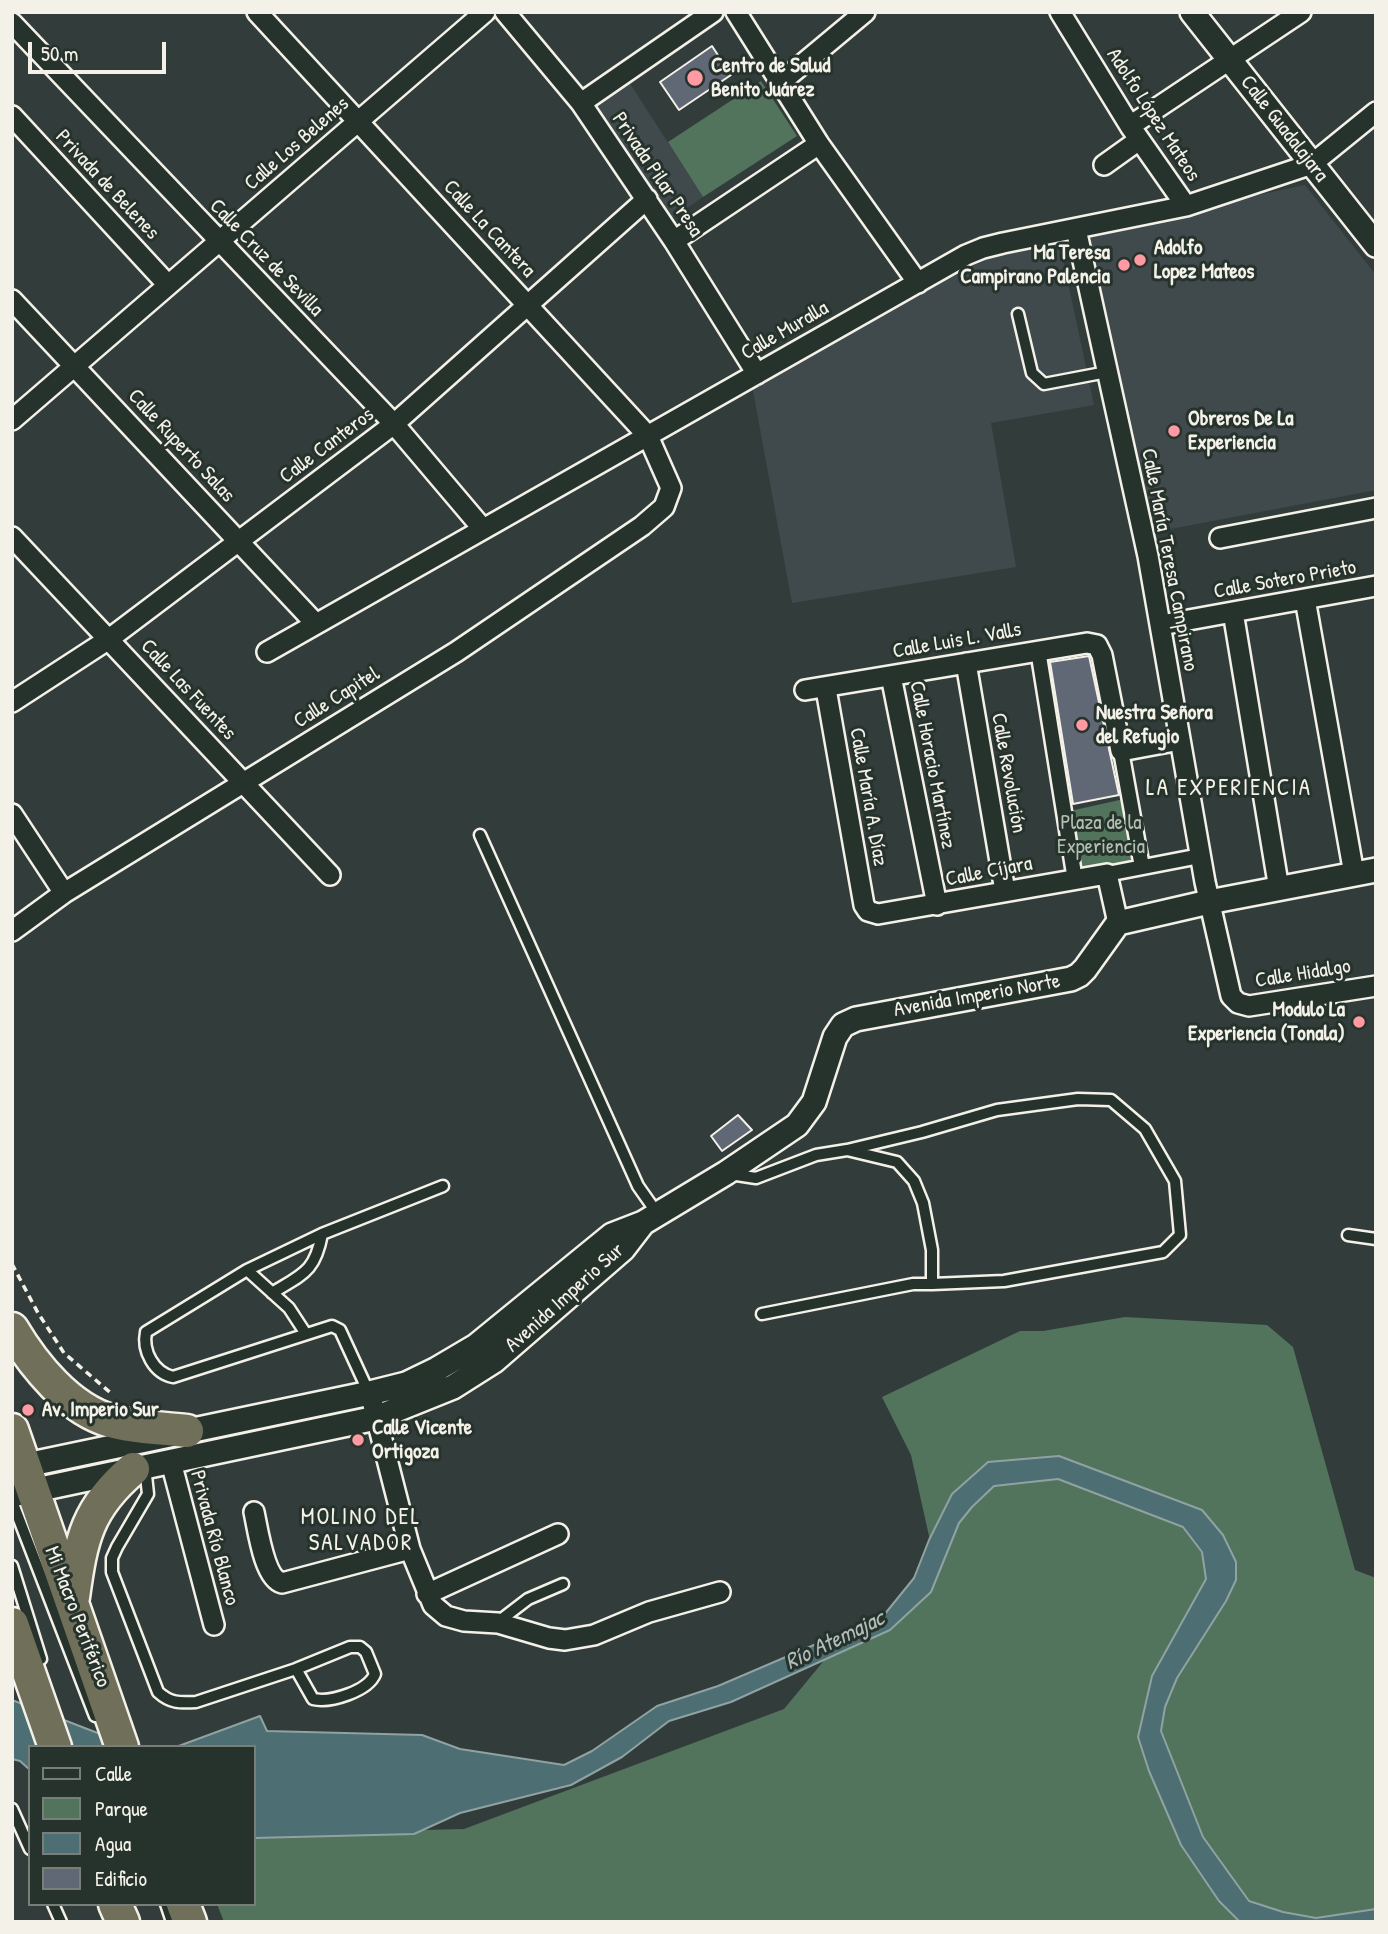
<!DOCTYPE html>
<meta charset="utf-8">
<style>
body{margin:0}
#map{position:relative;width:1388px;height:1934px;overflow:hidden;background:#323d3b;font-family:"Patrick Hand",sans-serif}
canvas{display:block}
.frame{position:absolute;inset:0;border:14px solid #f4f1e8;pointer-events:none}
.legend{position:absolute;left:28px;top:1745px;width:228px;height:161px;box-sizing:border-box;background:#26332d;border:2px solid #787f78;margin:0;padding:9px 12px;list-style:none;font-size:21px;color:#f4f1e8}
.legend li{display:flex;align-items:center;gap:14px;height:35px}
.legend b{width:35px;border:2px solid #787f78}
.scale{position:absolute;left:28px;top:42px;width:138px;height:32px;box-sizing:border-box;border:4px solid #f4f1e8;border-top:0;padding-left:9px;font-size:21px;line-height:24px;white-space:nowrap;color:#f4f1e8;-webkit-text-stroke:5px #26332d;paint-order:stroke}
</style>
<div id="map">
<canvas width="1388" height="1934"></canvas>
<div class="frame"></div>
<ul class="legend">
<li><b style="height:9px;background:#26332d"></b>Calle</li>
<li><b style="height:19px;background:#52735c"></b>Parque</li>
<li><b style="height:19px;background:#4d6e73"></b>Agua</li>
<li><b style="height:19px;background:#606775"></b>Edificio</li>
</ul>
<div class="scale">50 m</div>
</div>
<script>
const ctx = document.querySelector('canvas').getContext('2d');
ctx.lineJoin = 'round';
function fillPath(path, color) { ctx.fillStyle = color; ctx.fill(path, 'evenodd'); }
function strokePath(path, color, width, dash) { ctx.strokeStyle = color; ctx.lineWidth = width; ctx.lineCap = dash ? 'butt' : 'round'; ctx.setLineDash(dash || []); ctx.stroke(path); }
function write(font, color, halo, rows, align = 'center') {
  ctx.font = font + ' "Patrick Hand",sans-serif'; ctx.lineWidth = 6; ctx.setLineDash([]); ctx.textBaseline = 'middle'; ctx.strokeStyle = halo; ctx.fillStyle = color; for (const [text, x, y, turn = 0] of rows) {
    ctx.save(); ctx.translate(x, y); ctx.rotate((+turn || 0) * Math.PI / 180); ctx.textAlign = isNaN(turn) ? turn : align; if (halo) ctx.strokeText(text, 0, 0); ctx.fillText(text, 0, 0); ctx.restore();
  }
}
fillPath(new Path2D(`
 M627,79L703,197L668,221L590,105Z
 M1305,185L1376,275V490L1149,533L1084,232Z
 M1059,240L1094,405L991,423L1016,567L792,603L752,385L974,256Z`), '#404a4c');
fillPath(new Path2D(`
 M761,81L797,136L703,197L668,142Z
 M1124,799L1138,865L1075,877L1070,811Z
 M1125,1317L1267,1325L1293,1347L1355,1570L1376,1578V1922H224L217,1904H254V1834L464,1829L784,1709L841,1640L900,1607L933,1571L929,1536L911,1455L882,1397L1020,1331H1043Z`), '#52735c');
const water = new Path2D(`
 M1059,1456L1202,1510L1223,1535L1236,1562V1580L1226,1601L1177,1678L1165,1707L1161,1731L1203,1837L1249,1901L1283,1912L1316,1918L1376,1909V1922H1240L1219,1901L1181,1845L1149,1771L1138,1737L1152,1676L1206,1579L1202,1552L1183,1527L1058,1479L994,1486L972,1507L959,1523L931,1592L890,1630L731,1702L669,1721L622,1757L571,1785L460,1813L414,1834L254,1838V1747H176L260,1716L267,1731L422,1735L460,1749L564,1765L592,1751L657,1706L718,1686L884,1615L914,1578L929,1540L952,1494L988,1462Z
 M12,1700L134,1747H30V1770L20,1761L12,1759Z`);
fillPath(water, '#4d6e73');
strokePath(water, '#90a2a2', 2);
const building = new Path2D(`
 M712,46L731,75L679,110L660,82Z
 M1089,656L1119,795L1073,804L1050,662Z
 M738,1115L752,1130L722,1151L711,1136Z`);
fillPath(building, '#606775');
strokePath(building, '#f4f1e8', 2);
const service = new Path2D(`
 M1018,314L1032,373L1044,384L1107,372
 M480,835L638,1186L657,1213
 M847,1150L922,1132L997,1110L1078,1099L1111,1100L1145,1129L1175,1181L1180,1235L1163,1252L1004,1281L932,1284
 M730,1174L756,1178L816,1155L847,1150L897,1162L914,1181L923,1203L932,1250V1284H913L762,1314
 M1348,1235L1376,1239
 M247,1270L289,1308L306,1334
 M272,1293C303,1274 315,1272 322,1234
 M369,1393L340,1330L332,1326L173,1377C154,1373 142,1351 146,1332L247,1270L322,1234L443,1186
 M145,1466L148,1494L117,1547L112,1558V1572L158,1692C170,1703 179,1703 196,1702L296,1669L350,1647H360L366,1652L375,1674C368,1691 331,1703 313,1699L296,1669
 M12,1501L95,1716
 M12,1566L41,1659
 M498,1622L528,1599L563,1584
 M12,1809L30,1849
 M53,1904L61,1922
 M166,1904L172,1922`);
const pedestrian = new Path2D(`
 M1038,650L1075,880
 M1121,751L1142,867
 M1107,874L1200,856`);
const minor = new Path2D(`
 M505,12L581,103L674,241L757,374
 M736,12L819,144L918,283
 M1060,12L1130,126L1186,206
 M12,23L394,424L483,529
 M781,82L865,12
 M581,103L713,12
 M12,116L168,285
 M1130,126L1301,12
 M1104,165L1139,140
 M1076,229L1148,556L1205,882L1231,996L1238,1003L1249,1006L1376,986
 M674,241L819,144
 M12,300L316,624
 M12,420L485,12
 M12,537L330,875
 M1220,538L1376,508
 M1305,599L1354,874
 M1233,612L1279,889
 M1161,625L1376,586
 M267,652L966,255L983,248L1003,243L1186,206L1312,164L1376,112
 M966,663L1005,891
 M891,676L937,905
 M826,689L864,905L868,911L878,914L1107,874L1118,923
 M805,690L1087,643L1097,645L1102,655L1121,751L1180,740
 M12,702L109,639L394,424L647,199
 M12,814L64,893
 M12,931L64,893L456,652L642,526L664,507L671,488L648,436L257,12
 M370,1393L410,1549L433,1605L446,1616L464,1621L498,1623L549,1638L565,1640L594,1635L649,1612L720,1592
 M171,1462L214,1625
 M254,1512C258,1530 264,1578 282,1583L410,1549
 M427,1594L558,1534`);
const tertiary = new Path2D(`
 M1192,12L1376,245
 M12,1468L370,1393L406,1384L437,1369L476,1346L612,1235L643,1223L726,1173L797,1125L814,1102L835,1037L843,1025L856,1019L1071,979L1079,975L1085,969L1118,923L1209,902L1376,870
 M12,1495L376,1418L453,1387L494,1361L623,1249L643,1223`);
const trunk = new Path2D(`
 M12,1329C34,1366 69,1409 111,1421C135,1428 162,1428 187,1431
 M12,1430L122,1747
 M73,1597C81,1539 87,1508 133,1469
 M12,1624L55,1747
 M115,1904L123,1922
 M183,1904L190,1922`);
strokePath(service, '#f4f1e8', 15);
strokePath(pedestrian, '#f4f1e8', 19);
strokePath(minor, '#f4f1e8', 24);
strokePath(tertiary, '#f4f1e8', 28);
strokePath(trunk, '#f4f1e8', 37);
strokePath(new Path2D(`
 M12,1264L38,1313L64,1353L112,1394`), '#f4f1e8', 3.5, [7, 5]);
strokePath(service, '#26332d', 10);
strokePath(pedestrian, '#26332d', 14);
strokePath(minor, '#26332d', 19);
strokePath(tertiary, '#26332d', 23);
strokePath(trunk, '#706f59', 32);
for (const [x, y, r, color] of [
 [695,78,9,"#ff9aa2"],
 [1140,260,7,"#ff9aa2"],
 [1124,265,7,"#ff9aa2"],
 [1174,431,7,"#ff9aa2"],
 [1082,725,7,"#ff9aa2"],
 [1359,1022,7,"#ff9aa2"],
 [28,1410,7,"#ff9aa2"],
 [358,1440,7,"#ff9aa2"]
]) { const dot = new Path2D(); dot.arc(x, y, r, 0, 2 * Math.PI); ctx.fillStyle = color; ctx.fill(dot); strokePath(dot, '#26332d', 2.5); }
write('bold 21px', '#f4f1e8', '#26332d', [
 ["Centro de Salud",711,66],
 ["Benito Juárez",711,90],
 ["Adolfo",1154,248],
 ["Lopez Mateos",1154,272],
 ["Ma Teresa",1110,253,"right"],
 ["Campirano Palencia",1110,277,"right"],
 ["Obreros De La",1188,419],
 ["Experiencia",1188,443],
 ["Nuestra Señora",1096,713],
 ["del Refugio",1096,737],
 ["Modulo La",1345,1010,"right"],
 ["Experiencia (Tonala)",1345,1034,"right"],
 ["Av. Imperio Sur",42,1410],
 ["Calle Vicente",372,1428],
 ["Ortigoza",372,1452]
], 'left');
write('21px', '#f4f1e8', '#26332d', [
 ["Adolfo López Mateos",1153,115,57],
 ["Calle Guadalajara",1284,129,52],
 ["Calle Los Belenes",297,144,-41],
 ["Privada Pilar Presa",657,175,56],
 ["Privada de Belenes",107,185,47],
 ["Calle La Cantera",489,229,47],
 ["Calle Cruz de Sevilla",266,258,46],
 ["Calle Muralla",785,331,-30],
 ["Calle Ruperto Salas",181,446,47],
 ["Calle Canteros",327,446,-37],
 ["Calle María Teresa Campirano",1169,560,79],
 ["Calle Sotero Prieto",1285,580,-10],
 ["Calle Luis L. Valls",957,641,-10],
 ["Calle Las Fuentes",188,690,47],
 ["Calle Capitel",337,698,-32],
 ["Calle Horacio Martínez",932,765,79],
 ["Calle Revolución",1008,773,80],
 ["Calle María A. Díaz",868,797,80],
 ["Calle Cíjara",989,872,-11],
 ["Calle Hidalgo",1303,974,-9],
 ["Avenida Imperio Norte",977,996,-10],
 ["Avenida Imperio Sur",565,1298,-42],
 ["Privada Río Blanco",214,1538,75],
 ["Mi Macro Periférico",77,1617,69]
]);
write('21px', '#b3bfb0', '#26332d', [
 ["Plaza de la",1101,823],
 ["Experiencia",1101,847]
]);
ctx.letterSpacing = '2px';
write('23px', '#f4f1e8', '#26332d', [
 ["LA EXPERIENCIA",1229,789],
 ["MOLINO DEL",361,1518],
 ["SALVADOR",361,1544]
]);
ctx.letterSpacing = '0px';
write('italic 23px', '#b1bdb9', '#26332d', [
 ["Río Atemajac",835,1641,-26]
]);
</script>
